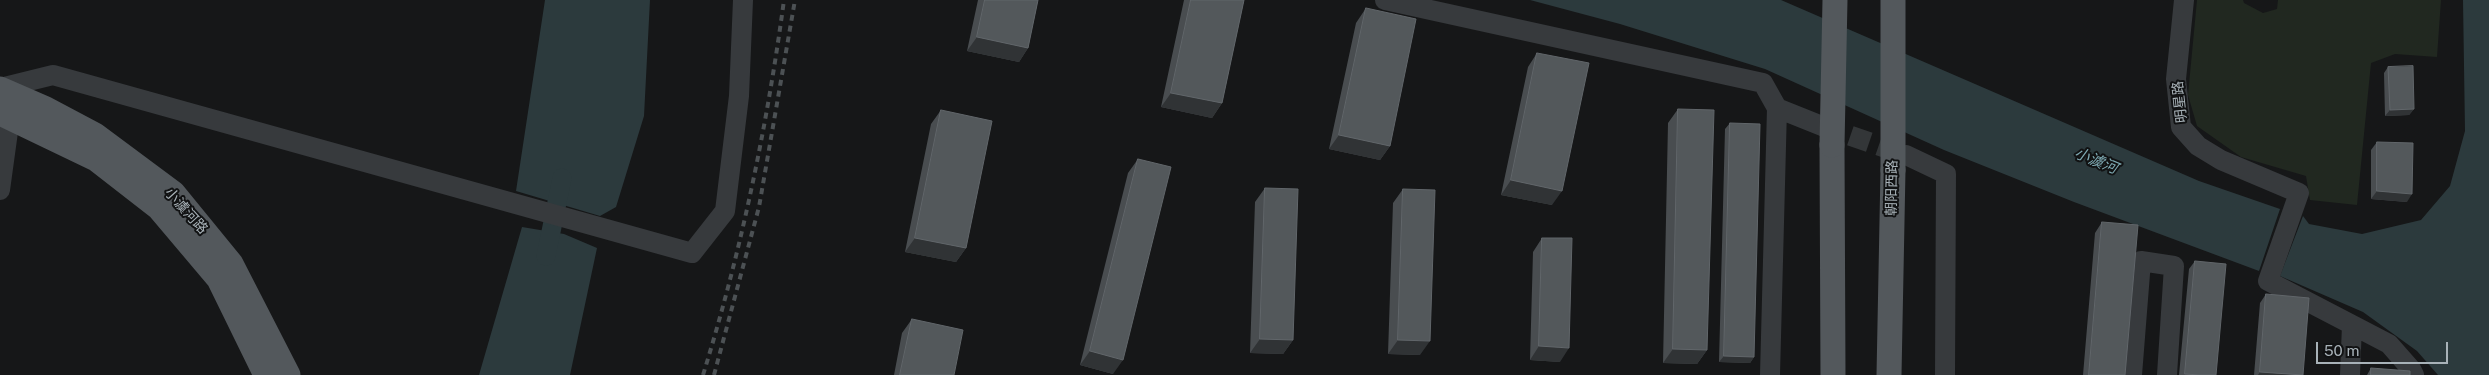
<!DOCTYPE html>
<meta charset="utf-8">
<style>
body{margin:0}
#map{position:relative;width:2489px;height:375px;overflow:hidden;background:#161718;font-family:"Public Sans",sans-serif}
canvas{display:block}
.scale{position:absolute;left:2316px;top:342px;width:132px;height:22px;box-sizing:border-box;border:2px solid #a8b2b8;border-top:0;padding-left:6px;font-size:15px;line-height:18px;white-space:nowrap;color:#a8b2b8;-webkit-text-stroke:4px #111213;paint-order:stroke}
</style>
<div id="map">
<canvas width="2489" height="375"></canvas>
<div class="scale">50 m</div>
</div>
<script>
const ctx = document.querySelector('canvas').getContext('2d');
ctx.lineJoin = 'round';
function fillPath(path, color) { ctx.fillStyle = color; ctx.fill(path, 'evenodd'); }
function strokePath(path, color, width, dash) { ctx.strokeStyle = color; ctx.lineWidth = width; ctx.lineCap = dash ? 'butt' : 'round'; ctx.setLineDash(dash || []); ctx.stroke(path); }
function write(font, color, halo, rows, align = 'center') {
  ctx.font = font + ' "Public Sans","Noto Sans SC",sans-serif'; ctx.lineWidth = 4; ctx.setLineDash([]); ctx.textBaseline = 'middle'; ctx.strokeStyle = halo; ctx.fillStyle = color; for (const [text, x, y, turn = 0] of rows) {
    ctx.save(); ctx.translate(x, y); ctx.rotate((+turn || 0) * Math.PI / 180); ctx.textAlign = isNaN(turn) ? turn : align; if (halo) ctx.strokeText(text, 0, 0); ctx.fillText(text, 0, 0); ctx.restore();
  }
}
fillPath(new Path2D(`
 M2197,0H2243L2244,3L2263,13L2277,9L2278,0H2441L2437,57L2395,54L2371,63L2357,205L2310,200L2306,176L2241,157L2197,126L2188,95Z`), '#212820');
fillPath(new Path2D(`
 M545,0H650L644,116L616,207L600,216L516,191Z
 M1530,0H1781L2199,181L2280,209L2259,271L2074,202L1944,150L1765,69L1620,24Z
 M2463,0H2489V375H2438L2417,351L2363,312L2280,276L2303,216L2309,224L2362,234L2421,220L2450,186L2465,131Z
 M522,227L564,234L597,248L570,375H479Z`), '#2c3a3d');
strokePath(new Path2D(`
 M546,256L562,178`), '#2c3a3d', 19);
strokePath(new Path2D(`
 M1822,126L1906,155`), '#333638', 20, [20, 10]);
strokePath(new Path2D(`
 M1385,0L1763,83L1777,108L1770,375
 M2184,0L2176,79L2181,127L2198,146L2221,160L2299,193L2268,281L2389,344L2411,369L2414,375
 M0,88L53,75L692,253L725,211L739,96L743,0
 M1777,108L1822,126
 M1906,155L1946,174L1945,375
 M0,190L10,117L5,104
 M2132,375L2141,261L2174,266L2167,375
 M2350,375L2352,325`), '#373a3d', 20);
strokePath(new Path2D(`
 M0,89L46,109L95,135L173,193L231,264L288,375
 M0,113L96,159L159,208L219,279L266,375
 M1832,145L1833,375
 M1889,375L1893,170`), '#53585c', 25);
strokePath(new Path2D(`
 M703,375C741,252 767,127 784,0
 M714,375L759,207L795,0`), '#4c5154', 4, [6, 5]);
strokePath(new Path2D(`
 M1832,145L1835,0
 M1893,170V0`), '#53585c', 25);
fillPath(new Path2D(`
 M978,0H1038L1028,48L1019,62L967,51Z
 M1184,0H1244L1222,103L1212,118L1161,107Z
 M1366,8L1390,146L1380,160L1329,149L1356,23Z
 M1537,53L1552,205L1501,195L1528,67Z
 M2388,67L2414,109L2409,115L2385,116L2384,73Z
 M1678,109L1707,350L1697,364L1663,363L1668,123Z
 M941,110L966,248L956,262L905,252L931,124Z
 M1730,123L1754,357L1750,363L1719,362L1725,129Z
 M2377,142L2407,202L2371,199V150Z
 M1138,159L1113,374L1080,365L1128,173Z
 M1265,188L1293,340L1283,354L1250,353L1255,202Z
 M1403,189L1420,355L1388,354L1393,203Z
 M2102,222L2125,375H2083L2095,233Z
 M1542,238L1560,362L1530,360L1533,252Z
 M2195,261L2216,375H2179L2189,269Z
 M2266,294L2303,375H2254L2260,303Z
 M912,319L954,375H894L902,333Z
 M2371,368L2410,375H2367Z`), '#494d50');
fillPath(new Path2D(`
 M977,37L1028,48L1019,62L967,51Z
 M1171,93L1222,103L1212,118L1161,107Z
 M2414,109L2409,115L2385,116L2390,110Z
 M1339,135L1390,146L1380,160L1329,149Z
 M1511,180L1562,191L1552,205L1501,195Z
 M2377,191L2412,194L2407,202L2371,199Z
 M915,238L966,248L956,262L905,252Z
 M1260,339L1293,340L1283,354L1250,353Z
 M1398,340L1430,341L1420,355L1388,354Z
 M1539,346L1569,348L1560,362L1530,360Z
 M1673,349L1707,350L1697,364L1663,363Z
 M1090,351L1123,360L1113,374L1080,365Z
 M1724,356L1754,357L1750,363L1719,362Z
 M2260,372L2298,375H2258Z`), '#303335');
const building = new Path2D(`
 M985,0H1038L1028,48L977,37Z
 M1191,0H1244L1222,103L1171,93Z
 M1366,8L1416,19L1390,146L1339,135Z
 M1537,53L1589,63L1562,191L1511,180Z
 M2413,66L2414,109L2390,110L2388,67Z
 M1678,109L1714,110L1707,350L1673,349Z
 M941,110L992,121L966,248L915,238Z
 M1730,123L1760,124L1754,357L1724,356Z
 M2377,142L2413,143L2412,194L2377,191Z
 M1138,159L1171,167L1123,360L1090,351Z
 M1265,188L1298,189L1293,340L1260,339Z
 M1403,189L1435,190L1430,341L1398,340Z
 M2102,222L2138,225L2125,375H2089Z
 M1542,238H1572L1569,348L1539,346Z
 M2195,261L2226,264L2216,375H2200L2185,374Z
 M2266,294L2309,298L2303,375L2260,372Z
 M912,319L963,330L954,375H900Z
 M2371,368L2410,371V375H2371Z`);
fillPath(building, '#53585b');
strokePath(building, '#61666a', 1);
write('14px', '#a8b2b8', '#111213', [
 ["明星路",2180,102,-96],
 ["朝阳西路",1892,188,-89],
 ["小澞河路",186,211,48]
]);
write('italic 15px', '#7fabb4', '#111213', [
 ["小澞河",2096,161,22]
]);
</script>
